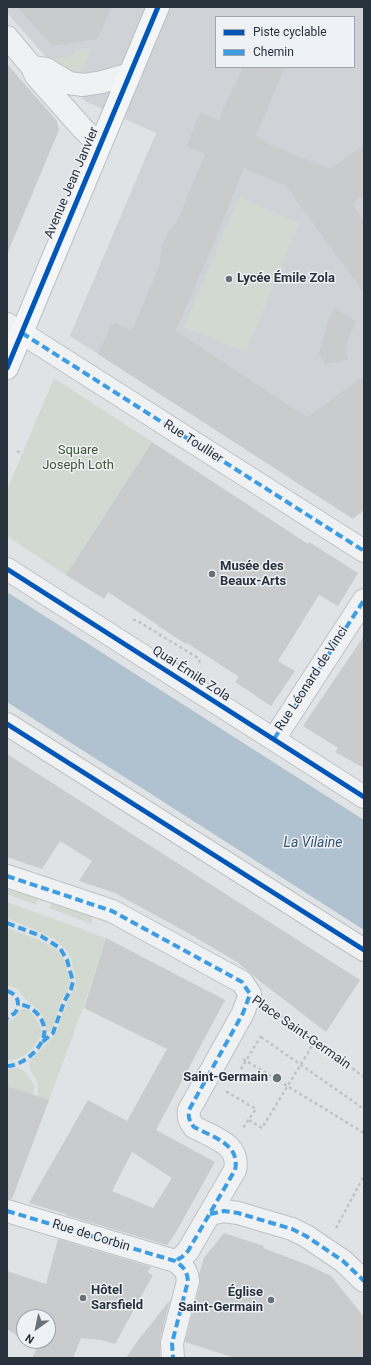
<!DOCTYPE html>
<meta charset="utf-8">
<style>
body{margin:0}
#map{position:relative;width:371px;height:1365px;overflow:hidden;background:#e0e3e5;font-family:Roboto,sans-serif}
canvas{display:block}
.frame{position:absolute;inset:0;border:8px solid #28323d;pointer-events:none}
.legend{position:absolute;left:215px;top:16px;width:140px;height:52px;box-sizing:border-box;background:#eef1f5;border:1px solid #9fa5ab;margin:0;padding:5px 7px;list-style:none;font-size:12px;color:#28323d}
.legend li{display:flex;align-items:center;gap:8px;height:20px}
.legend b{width:20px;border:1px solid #9fa5ab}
.north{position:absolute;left:16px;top:1309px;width:40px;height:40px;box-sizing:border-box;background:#eef1f5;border:1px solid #9fa5ab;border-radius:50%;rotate:213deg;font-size:11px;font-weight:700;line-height:16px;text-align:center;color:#28323d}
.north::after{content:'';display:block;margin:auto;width:14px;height:18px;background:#687078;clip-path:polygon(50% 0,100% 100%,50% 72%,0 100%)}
</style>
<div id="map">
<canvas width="371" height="1365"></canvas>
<div class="frame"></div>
<ul class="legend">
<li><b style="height:5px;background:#0057b8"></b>Piste cyclable</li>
<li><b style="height:5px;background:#3d9de3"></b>Chemin</li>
</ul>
<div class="north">N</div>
</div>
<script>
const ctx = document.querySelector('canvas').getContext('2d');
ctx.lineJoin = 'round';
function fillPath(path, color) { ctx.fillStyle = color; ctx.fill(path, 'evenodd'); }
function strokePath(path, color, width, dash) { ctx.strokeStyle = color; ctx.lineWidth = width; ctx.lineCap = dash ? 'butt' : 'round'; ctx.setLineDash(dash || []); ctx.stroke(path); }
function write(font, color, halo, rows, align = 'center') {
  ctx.font = font + ' Roboto,sans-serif'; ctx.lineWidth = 3; ctx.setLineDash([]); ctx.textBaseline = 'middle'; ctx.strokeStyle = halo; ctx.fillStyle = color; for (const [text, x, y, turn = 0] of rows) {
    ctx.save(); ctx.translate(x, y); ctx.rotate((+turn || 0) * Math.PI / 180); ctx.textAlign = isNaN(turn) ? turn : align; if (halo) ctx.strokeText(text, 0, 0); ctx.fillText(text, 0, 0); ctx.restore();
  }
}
fillPath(new Path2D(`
 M7,7H364V470L300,484L70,336L156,133L85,101L7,13ZM216,17H354V67H216Z`), '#cfd3d8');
fillPath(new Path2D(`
 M93,48L81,75H74L51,60L72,56L75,51Z
 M239,197L299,223L246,352L184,327Z
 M54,378L152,442L66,575L7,536V490Z
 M7,885L39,896L36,905L7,894Z
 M53,900L94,916L91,924L49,908Z
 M7,902L106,938L83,1008L49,1100L37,1097C42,1079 29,1075 29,1062L56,1033L67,1002L76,984L71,959L65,949L55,939L7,918Z
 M7,928L39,940L57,950L64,959L70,981L68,989L61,1000L52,1030L47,1032L43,1017L36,1008L26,1000L18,990L14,987L7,985Z
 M21,1009H27C36,1015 39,1023 42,1033C37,1047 22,1060 7,1061V1022L15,1018Z
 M18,1068C28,1071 30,1079 35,1087L33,1095L7,1086V1069Z`), '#d2d9d1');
fillPath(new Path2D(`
 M7,592L364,820V930L7,702Z`), '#b0c2cf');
fillPath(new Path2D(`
 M17,7H111L98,39L52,46Z
 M7,64L57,121L59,130L7,254Z
 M243,67H285L256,135L271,145L330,169L364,145V195L353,203L354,204L353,205L364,221V293L286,186L244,168L201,274H200L176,331L307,417L364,376V510L353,519L98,354L111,325L113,326L114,323L132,330L159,267L162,246L165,240L167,234L177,221L205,154L187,146L200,112L219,120L233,86H235Z
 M335,308L357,322L351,332L345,347L348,360L325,364L319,353L329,318Z
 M152,442L308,544L309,542L358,573L338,606L319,595L278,661L295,671L271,706L235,682L239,677L187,643L186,644L158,626V625L108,592L104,599L66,575Z
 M364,636V768L335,752L338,748L303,726Z
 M7,754L360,980L326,1032L261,982L237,962L188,933L115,893L79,881L92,861L60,841L42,869L7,857Z
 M106,938L225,1000L156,1130L215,1162L175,1234L167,1245L65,1215L66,1214L29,1203L88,1100L127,1121L167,1049L84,1008ZM132,1152L172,1178L153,1208L112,1191Z
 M7,1086L49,1100L12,1199H7Z
 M224,1233L264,1246L263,1248L308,1265L331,1276L364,1317V1358H235L185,1342L200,1284L199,1274L204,1258Z
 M58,1239L151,1267L147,1272L153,1275L115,1344L101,1340L81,1338L73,1358H32L37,1348L26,1341H48V1317H24V1340L7,1329V1271L46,1284Z
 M170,1300L160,1340V1358H126L136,1343Z`), '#c9cbcd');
const minor = new Path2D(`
 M7,37L32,67L36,76L83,129L100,145
 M32,67L46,69L69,83L83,85L102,82L130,74
 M22,333L364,551
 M7,569L364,797
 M7,724L364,950
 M274,739L364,600
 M7,876L112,911L242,982L250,994L243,1013L189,1110C188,1117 189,1121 194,1127C212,1137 241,1144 235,1170L188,1251L182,1257L175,1261
 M7,1211L175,1261C184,1267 187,1271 188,1281L172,1343L173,1358
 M210,1214L224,1211L238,1213L292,1229L306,1236L343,1261L364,1281`);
const tertiary = new Path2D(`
 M7,324L22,333`);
const primary = new Path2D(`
 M7,368L158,7`);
strokePath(minor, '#bec1c3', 24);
strokePath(tertiary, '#bec1c3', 24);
strokePath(primary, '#bcc0c3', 24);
strokePath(new Path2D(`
 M17,451L22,454
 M133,620H136L198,658L200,663
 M270,1008L364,1077
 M261,1037L364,1109
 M243,1059L364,1133
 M241,1069L261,1036
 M227,1093V1092L256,1109L243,1128
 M249,1120L262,1128L315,1041
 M336,1228L364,1176`), '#bfc2c6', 2.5, [3, 3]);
strokePath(minor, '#f0f1f2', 22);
strokePath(tertiary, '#f0f1f2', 22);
strokePath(primary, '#f4f5f6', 22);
strokePath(new Path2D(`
 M22,333L364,551
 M274,739L364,600
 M7,876L112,911L242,982L250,994L243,1013L189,1110C188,1117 189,1121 194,1127C212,1137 241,1144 235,1170L188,1251L182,1257L175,1261
 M7,923L41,936L60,948L67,960L73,982L71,989L64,1002L53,1033L41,1043
 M7,991C18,994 21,1004 15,1013L7,1018
 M7,1066C22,1066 41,1050 44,1035C47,1021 33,1004 19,1005
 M7,1211L175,1261C184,1267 187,1271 188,1281L172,1343L173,1358
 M210,1214L224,1211L238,1213L292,1229L306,1236L343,1261L364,1281`), '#3d9de3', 4, [8, 4]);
strokePath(new Path2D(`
 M7,368L158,7
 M7,569L364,797
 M7,724L364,950`), '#0057b8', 5);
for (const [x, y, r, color] of [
 [229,279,4,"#687078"],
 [212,574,4,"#687078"],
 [277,1078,5,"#687078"],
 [83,1298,4,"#687078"],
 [271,1300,4,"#687078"]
]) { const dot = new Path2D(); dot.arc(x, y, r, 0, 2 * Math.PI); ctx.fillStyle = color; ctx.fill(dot); strokePath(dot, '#eef1f5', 1.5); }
write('13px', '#28323d', '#eef1f5', [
 ["Avenue Jean Janvier",72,183,-67],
 ["Rue Toullier",193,442,33],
 ["Quai Émile Zola",191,674,33],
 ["Rue Léonard de Vinci",312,679,-57],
 ["Place Saint-Germain",301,1033,35],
 ["Rue de Corbin",91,1236,17]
]);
write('bold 13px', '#28323d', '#eef1f5', [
 ["Lycée Émile Zola",237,279],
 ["Musée des",220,567],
 ["Beaux-Arts",220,582],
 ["Saint-Germain",268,1078,"right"],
 ["Hôtel",91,1291],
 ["Sarsfield",91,1306],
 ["Église",263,1293,"right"],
 ["Saint-Germain",263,1308,"right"]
], 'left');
write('13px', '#405836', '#eef1f5', [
 ["Square",78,451],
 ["Joseph Loth",78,466]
]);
write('italic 14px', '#34546f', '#eef1f5', [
 ["La Vilaine",313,843]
]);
</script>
